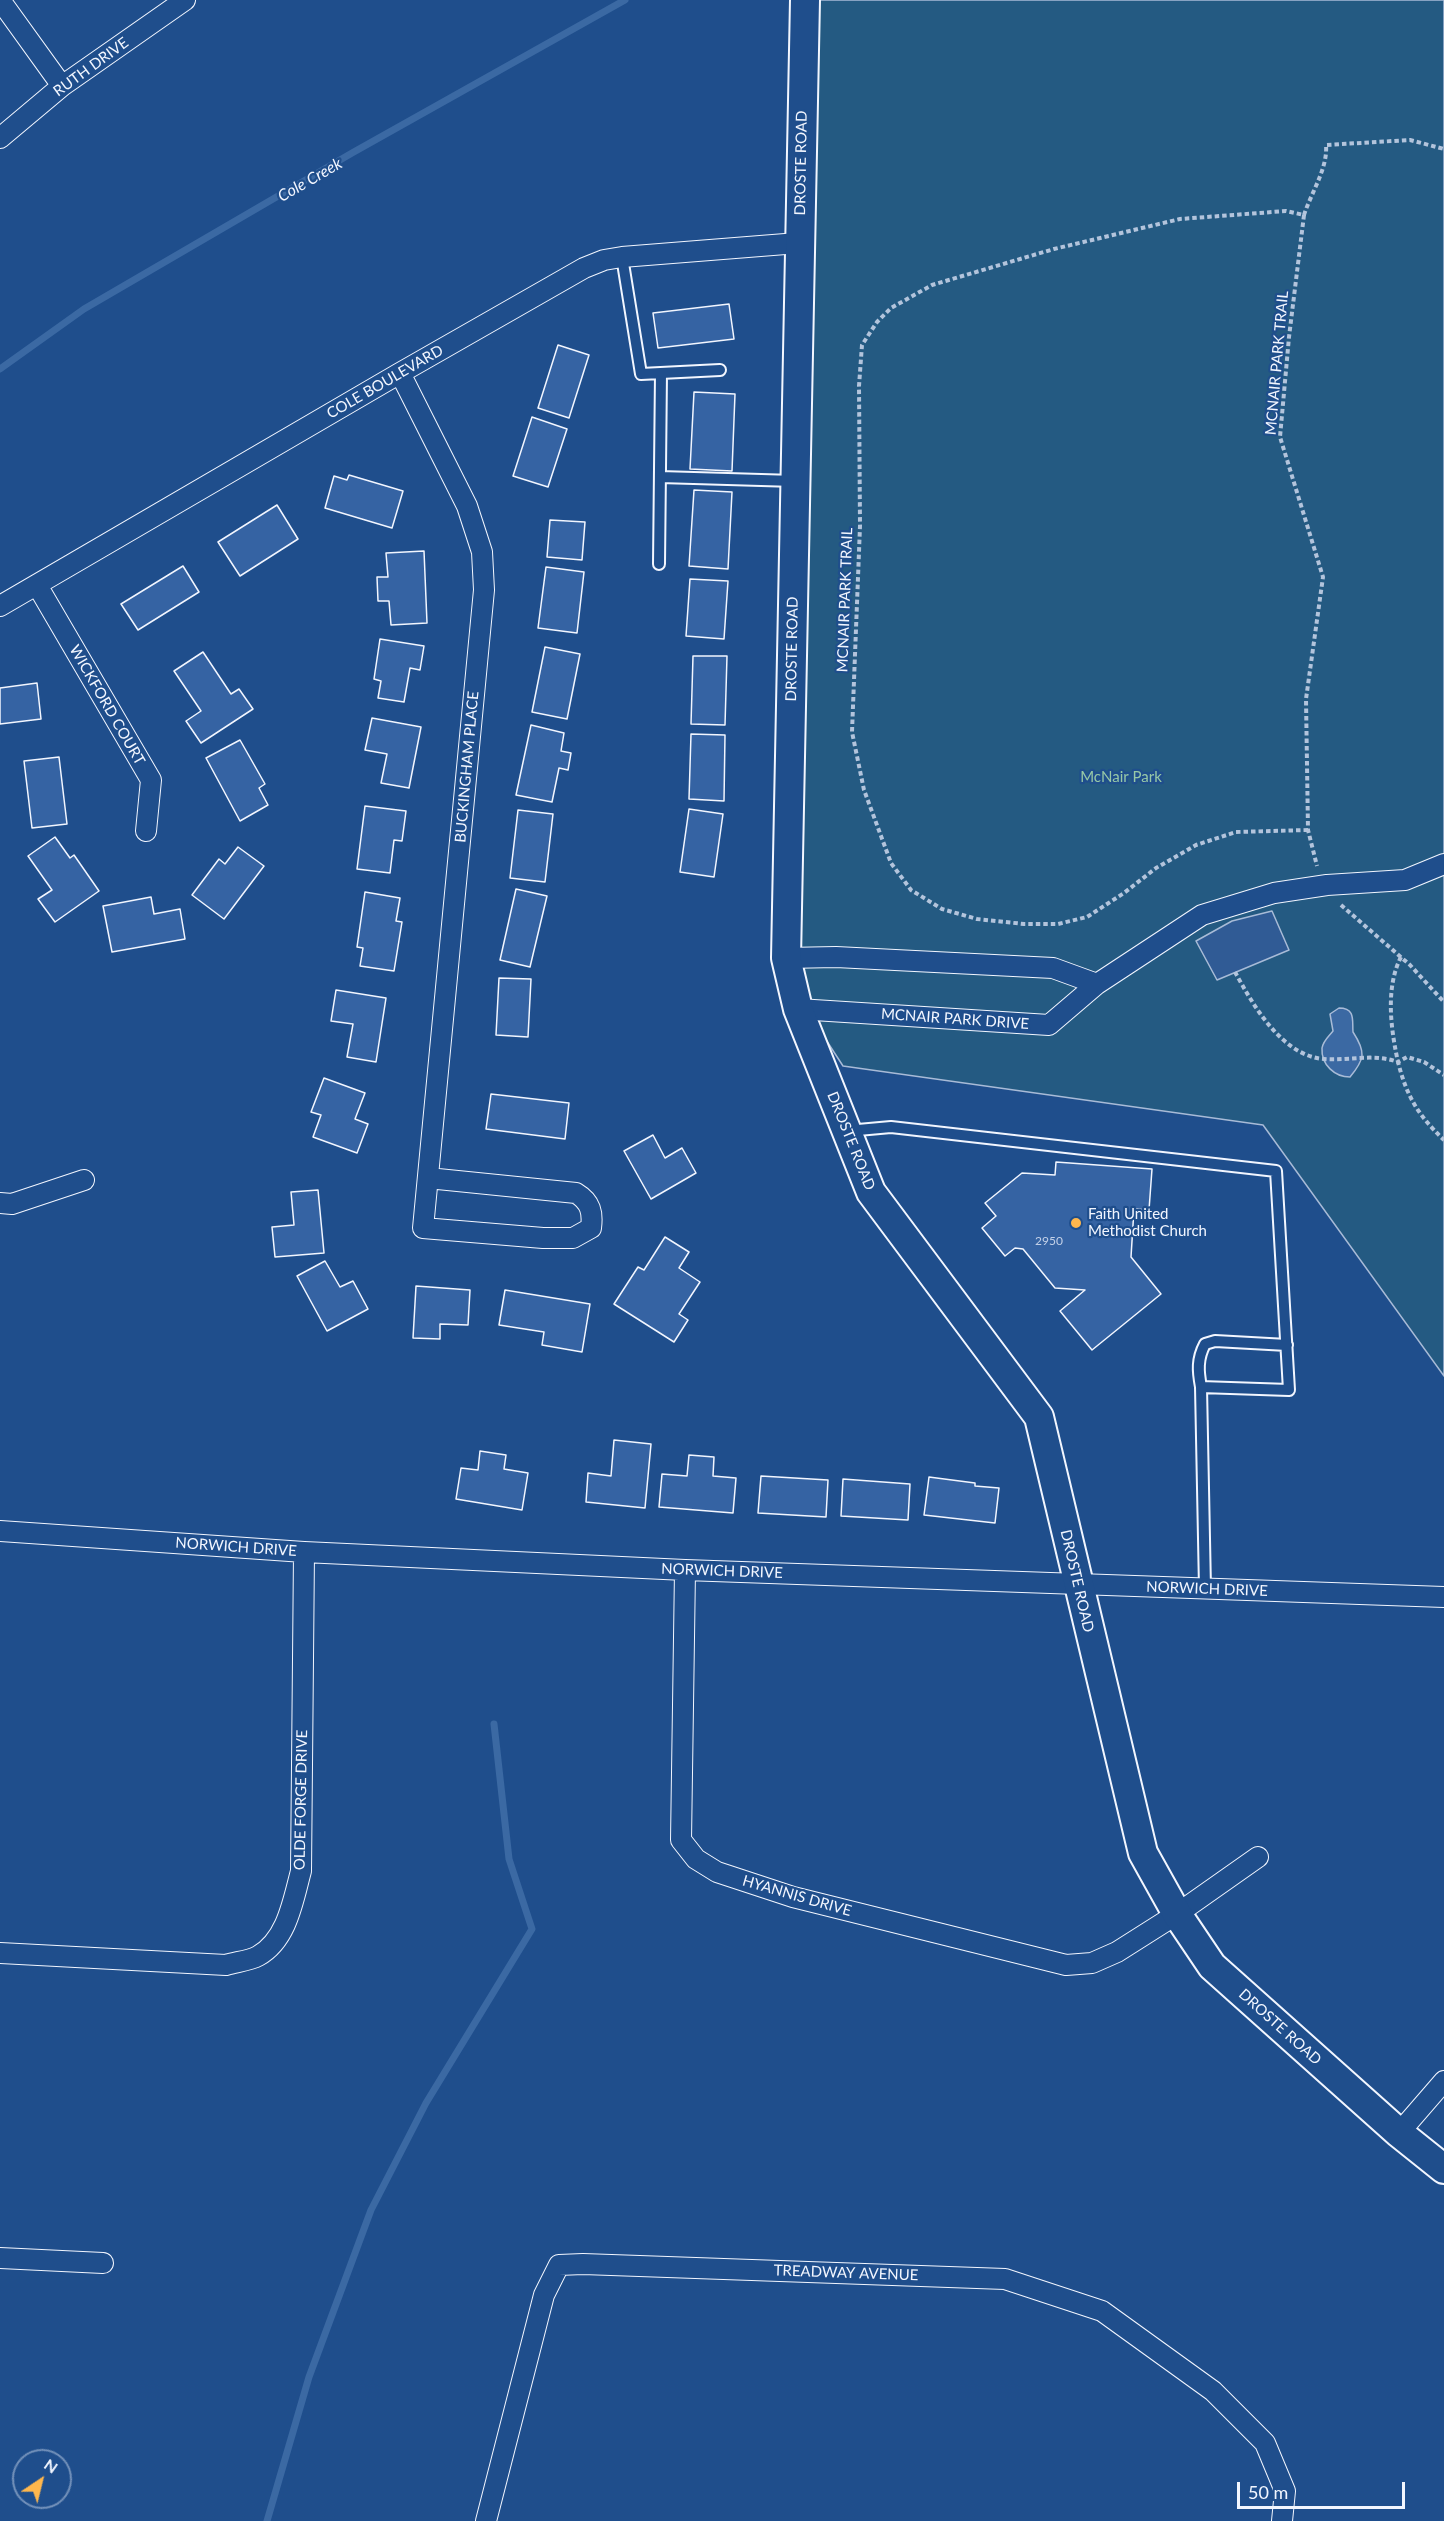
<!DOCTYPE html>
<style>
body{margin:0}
#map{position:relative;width:1444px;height:2521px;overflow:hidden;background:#1f4e8c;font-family:Lato,sans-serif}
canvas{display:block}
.north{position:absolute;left:12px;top:2449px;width:60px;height:60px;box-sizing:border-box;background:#1f4e8c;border:2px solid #7391ba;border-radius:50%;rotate:35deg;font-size:16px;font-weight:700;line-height:24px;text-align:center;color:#f2f6ff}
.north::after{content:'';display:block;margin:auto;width:21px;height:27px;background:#ffb74d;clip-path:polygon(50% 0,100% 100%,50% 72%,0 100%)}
.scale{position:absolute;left:1237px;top:2482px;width:168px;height:27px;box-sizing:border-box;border:3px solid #f2f6ff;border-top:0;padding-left:8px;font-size:18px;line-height:21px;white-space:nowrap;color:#f2f6ff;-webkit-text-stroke:4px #1f4e8c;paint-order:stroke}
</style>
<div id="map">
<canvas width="1444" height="2521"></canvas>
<div class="north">N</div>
<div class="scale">50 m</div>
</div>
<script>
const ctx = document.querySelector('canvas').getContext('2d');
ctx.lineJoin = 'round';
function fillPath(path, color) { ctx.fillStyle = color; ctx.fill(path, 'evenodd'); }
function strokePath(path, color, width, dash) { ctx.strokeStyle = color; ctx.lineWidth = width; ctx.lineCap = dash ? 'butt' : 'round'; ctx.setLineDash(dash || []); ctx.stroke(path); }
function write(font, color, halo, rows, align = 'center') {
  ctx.font = font + ' Lato,sans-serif'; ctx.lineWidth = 4.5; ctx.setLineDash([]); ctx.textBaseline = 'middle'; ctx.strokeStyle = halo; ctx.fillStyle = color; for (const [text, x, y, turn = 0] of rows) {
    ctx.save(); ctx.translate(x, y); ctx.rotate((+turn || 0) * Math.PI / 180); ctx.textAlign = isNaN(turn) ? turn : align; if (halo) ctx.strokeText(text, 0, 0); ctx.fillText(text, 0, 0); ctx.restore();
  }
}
const green = new Path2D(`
 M803,0H1444V1376L1263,1125L843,1066L793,989Z`);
fillPath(green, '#245a82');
strokePath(green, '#a8bbd7', 1.5);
const parking = new Path2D(`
 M1272,911L1289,950L1217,980L1196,941L1232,921Z`);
fillPath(parking, '#305b95');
strokePath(parking, '#a8bbd7', 1.5);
const water = new Path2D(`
 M1339,1008C1356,1008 1352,1021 1353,1032C1366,1052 1365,1059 1350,1077C1335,1077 1321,1065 1322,1048C1323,1041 1329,1036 1333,1031L1330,1014Z`);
fillPath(water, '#3b69a3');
strokePath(water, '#a8bbd7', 1.5);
strokePath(new Path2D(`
 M0,369L84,309L352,153L625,0
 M267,2521L309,2377L371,2210L426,2103L532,1929L509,1859L494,1724`), '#3b69a3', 7);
const building = new Path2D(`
 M729,304L734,339L658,348L653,313Z
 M558,345L589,355L569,418L538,408Z
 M694,392L735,394L732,471L690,469Z
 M532,417L567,429L548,487L513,476Z
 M349,475L403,491L392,528L325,508L334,476L347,480Z
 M694,490L732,492L728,569L689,566Z
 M277,505L298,539L240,576L218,542Z
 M550,520L585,522L582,560L547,557Z
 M424,551L427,623L391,625L389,601H378L377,577H388L386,553Z
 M183,566L199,592L138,630L121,604Z
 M546,567L584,572L577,633L538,628Z
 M690,579L728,581L724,639L686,636Z
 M380,639L424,646L420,670L410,668L404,702L378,698L381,681L374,679Z
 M545,647L580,654L567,719L532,712Z
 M203,652L231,694L239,689L253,709L201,743L186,721L201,711L174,671Z
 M693,656H727L725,725L691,724Z
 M37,683L41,719L0,724V688Z
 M372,718L421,727L409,788L381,783L387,754L365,750Z
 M531,725L564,733L561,751L571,753L568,770L559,768L552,802L516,795Z
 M691,734L725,735L724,801L689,799Z
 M240,740L265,784L259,788L268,805L240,821L206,758Z
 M59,757L67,824L32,828L24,761Z
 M365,806L406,811L402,841L394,840L390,873L357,869Z
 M689,809L723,814L714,877L680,872Z
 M518,810L553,814L545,882L510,878Z
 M55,837L70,858L74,855L99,891L55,922L38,899L52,890L28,856Z
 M238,847L264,866L224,919L192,895L219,859L225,864Z
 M516,889L547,896L530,967L500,960Z
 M365,892L400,898L396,921L402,922L394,971L360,966L363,948L357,947Z
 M151,897L154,914L180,909L185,939L112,952L103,906Z
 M499,978L531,979L528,1037L496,1035Z
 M336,990L386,998L376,1062L347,1057L353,1024L331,1021Z
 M324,1078L365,1093L355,1119L368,1124L357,1153L313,1137L321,1115L311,1112Z
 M491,1094L569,1103L565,1139L486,1129Z
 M653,1135L665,1158L682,1148L696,1173L651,1199L624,1151Z
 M1056,1162L1152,1169L1149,1210L1134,1209L1131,1257L1161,1294L1092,1350L1060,1311L1085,1290L1055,1288L1023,1249L1015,1248L1005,1256L982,1228L996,1216L985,1203L1022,1173L1055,1175Z
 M318,1190L324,1253L275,1257L272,1227L294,1225L291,1192Z
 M665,1237L689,1252L679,1268L700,1282L679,1314L688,1320L674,1342L614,1304L638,1267L644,1270Z
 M325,1261L340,1287L353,1281L368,1309L327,1331L297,1276Z
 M416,1286L470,1290L468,1325L440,1324V1339L413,1338Z
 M505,1290L590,1304L582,1352L542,1345L544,1332L499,1325Z
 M614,1440L651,1444L645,1508L586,1502L588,1473L611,1476Z
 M480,1451L506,1455L504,1469L528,1473L522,1510L456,1499L461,1468L478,1470Z
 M689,1455L714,1457L713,1476L736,1478L733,1513L659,1507L662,1474L687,1476Z
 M761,1476L828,1480L826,1517L758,1513Z
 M929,1477L975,1483V1486L999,1488L995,1523L924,1515Z
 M843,1479L910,1484L908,1520L841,1516Z`);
fillPath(building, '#3563a3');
strokePath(building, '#f2f6ff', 1.5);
const lane = new Path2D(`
 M622,257L641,374L720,370
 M660,477L795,481
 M659,564L661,373
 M847,1131L891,1127L1276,1171L1289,1390L1201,1387L1205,1589
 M1201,1387C1198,1371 1197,1359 1205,1344L1215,1341L1287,1345`);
const street = new Path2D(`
 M0,0L62,86
 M0,138L62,86L185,0
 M400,373L467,506L482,552L484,590L423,1228L543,1238H573L591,1228C593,1213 591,1202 576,1193L428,1178
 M37,585L151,780L146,831
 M0,606L400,373L584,268L604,260L622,257L798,243
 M786,958L836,957L1053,968L1097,984L1049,1025L798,1009
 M1097,984L1202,915L1274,893L1327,885L1405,880L1444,864
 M0,1203L12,1204L84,1180
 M0,1531L304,1552L685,1570L1444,1597
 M685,1570L681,1840L696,1859L717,1872L793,1897L1066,1965L1092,1963L1117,1952L1177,1914L1258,1857
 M0,1953L226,1965C235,1962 249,1961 258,1956C287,1940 293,1901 301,1871L304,1552
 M1399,2133L1444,2081
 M0,2258L103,2263
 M486,2521L544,2295L559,2265L583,2264L1005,2279L1102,2311L1213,2391L1265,2443L1285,2491L1282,2521`);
const secondary = new Path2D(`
 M805,0L786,958L798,1009L871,1192L1039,1417L1143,1853L1177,1914L1212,1966L1399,2133L1444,2169`);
strokePath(lane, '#f2f6ff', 14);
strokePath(street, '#f2f6ff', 22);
strokePath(secondary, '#f2f6ff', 32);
strokePath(new Path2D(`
 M1304,215C1311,193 1328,168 1326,145L1410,140L1444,149
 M1308,830L1236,832L1196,845L1156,868L1124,893L1087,917L1058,924H1024L977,919L942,909L911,890L891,863L864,790L852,732L860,526L859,386L862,345L877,322L891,308L932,285L1054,249L1180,219L1286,211L1304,215L1289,337L1280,437L1323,577L1306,699L1308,830L1317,866
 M1341,905L1410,965L1444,1002
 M1401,957C1385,988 1391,1030 1398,1062L1407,1057L1424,1062L1444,1075
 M1235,972C1253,1005 1282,1056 1324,1059C1350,1061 1373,1053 1398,1062C1407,1097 1418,1115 1444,1140`), '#b3c4dc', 4, [4.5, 3]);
strokePath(lane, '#1f4e8c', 10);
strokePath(street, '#1f4e8c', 20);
strokePath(secondary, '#1f4e8c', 28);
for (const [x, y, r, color] of [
 [1076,1223,6,"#ffb74d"]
]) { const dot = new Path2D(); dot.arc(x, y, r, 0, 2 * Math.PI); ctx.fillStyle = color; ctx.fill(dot); strokePath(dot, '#1f4e8c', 2); }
write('12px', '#c3d1e8', null, [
 ["2950",1049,1241]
]);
write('15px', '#f2f6ff', '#1f4e8c', [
 ["RUTH DRIVE",91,67,-36],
 ["DROSTE ROAD",801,163,-89],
 ["MCNAIR PARK TRAIL",1277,363,-85],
 ["COLE BOULEVARD",385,382,-30],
 ["MCNAIR PARK TRAIL",845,600,-88],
 ["DROSTE ROAD",792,649,-89],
 ["WICKFORD COURT",107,705,60],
 ["BUCKINGHAM PLACE",467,767,-85],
 ["MCNAIR PARK DRIVE",955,1019,4],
 ["DROSTE ROAD",851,1141,68],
 ["NORWICH DRIVE",236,1547,4],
 ["NORWICH DRIVE",722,1571,2],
 ["DROSTE ROAD",1077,1581,77],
 ["NORWICH DRIVE",1207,1589,2],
 ["OLDE FORGE DRIVE",301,1800,-89],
 ["HYANNIS DRIVE",797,1896,16],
 ["DROSTE ROAD",1280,2027,42],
 ["TREADWAY AVENUE",846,2273,2]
]);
write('15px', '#97c8a6', '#1f4e8c', [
 ["McNair Park",1121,777]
]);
write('15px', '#f2f6ff', '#1f4e8c', [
 ["Faith United",1088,1214],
 ["Methodist Church",1088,1231]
], 'left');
write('italic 16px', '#f2f6ff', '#1f4e8c', [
 ["Cole Creek",310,180,-30]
]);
</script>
